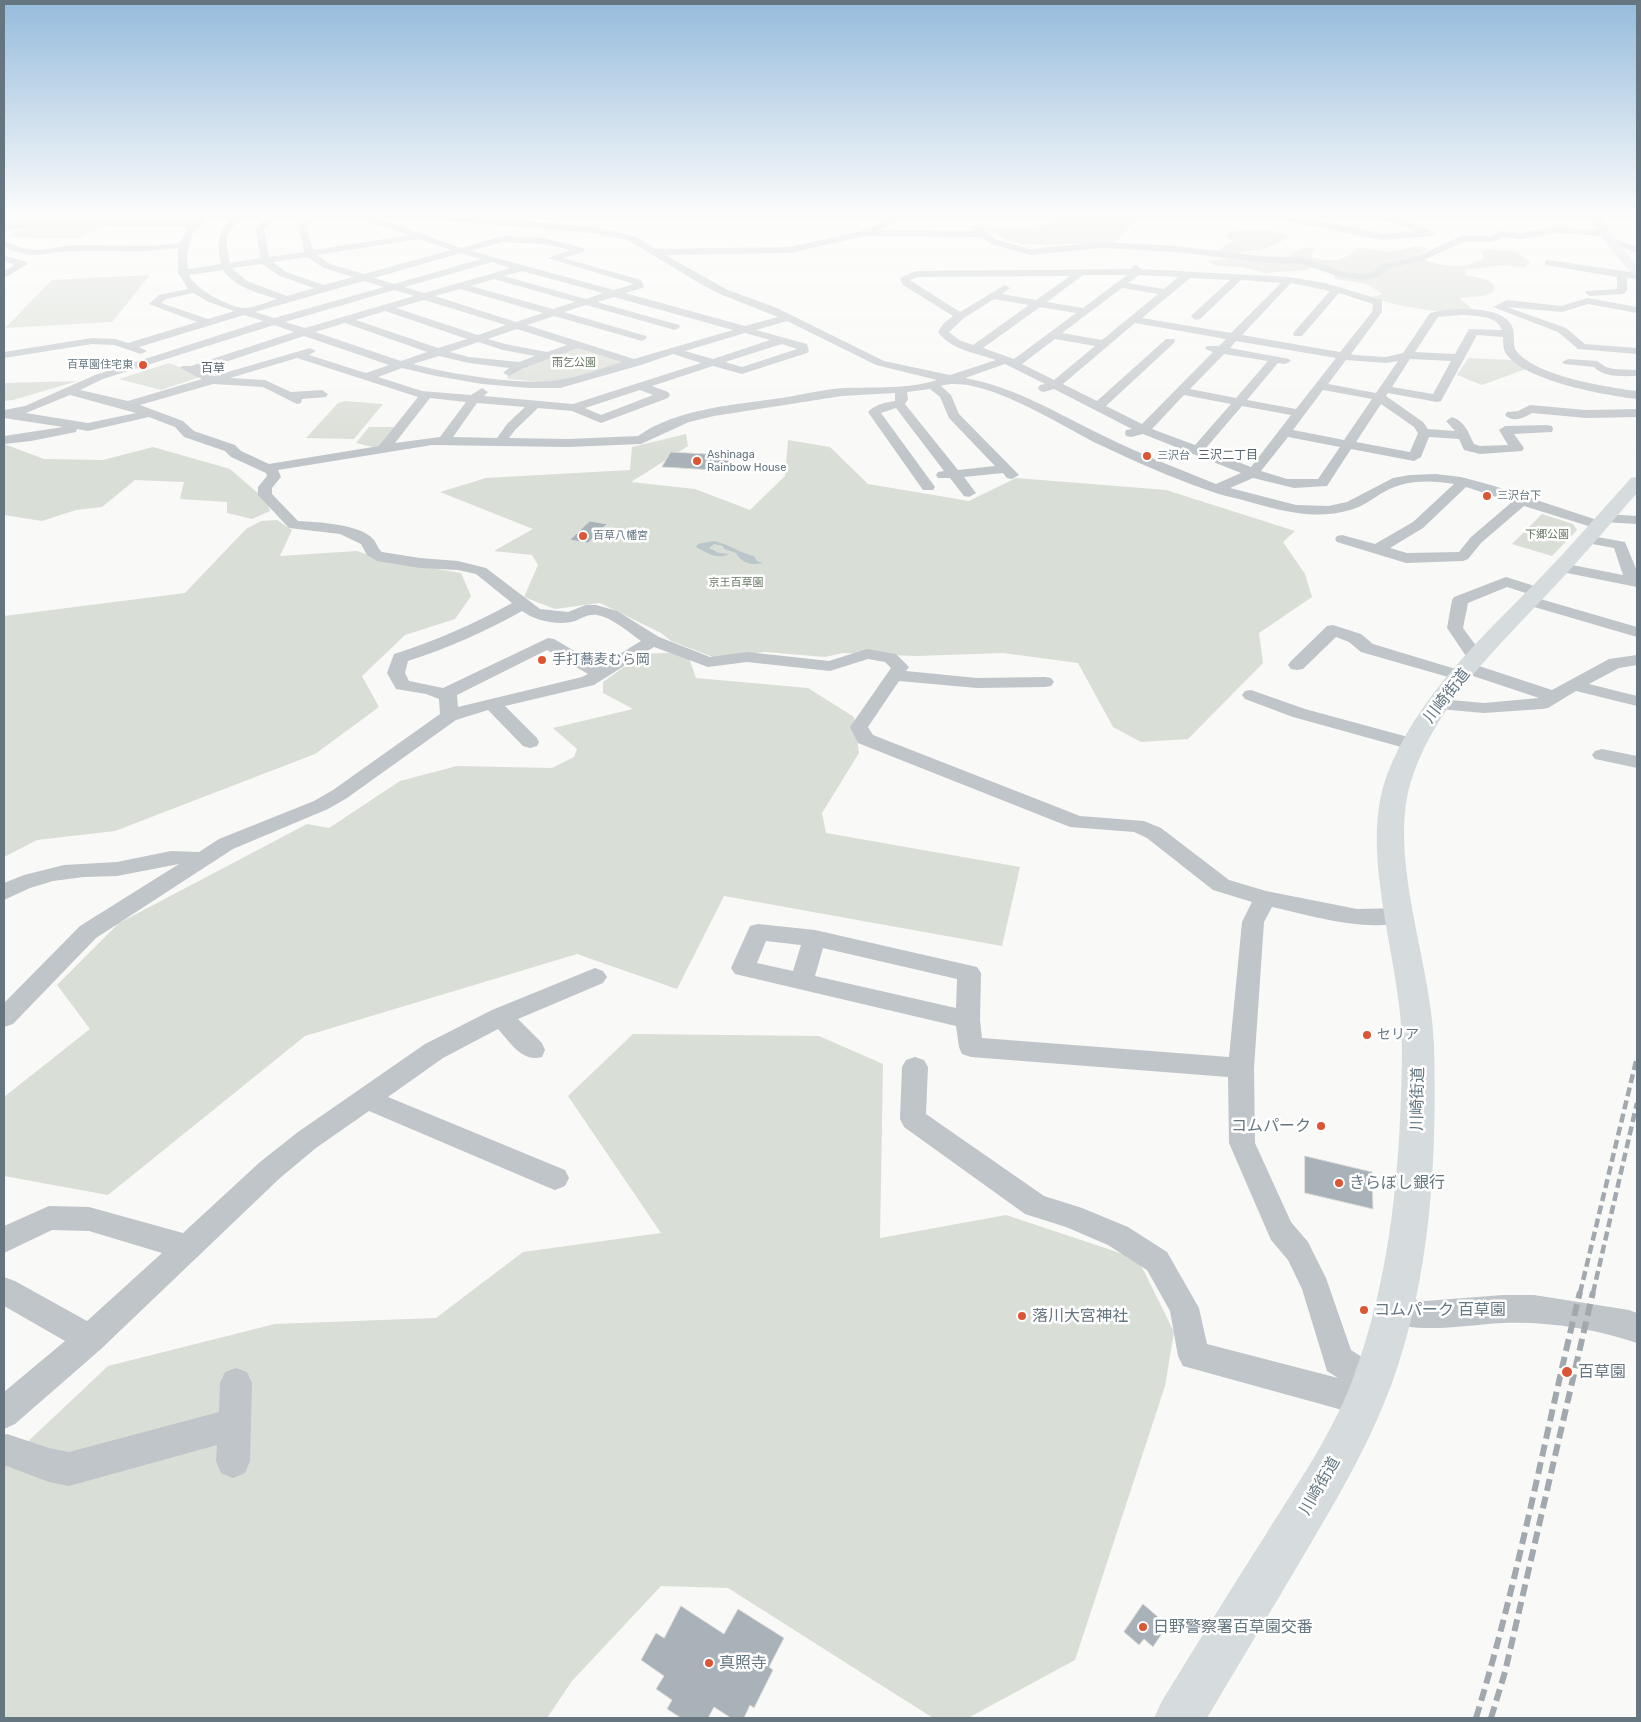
<!DOCTYPE html>
<meta charset="utf-8">
<style>
body{margin:0}
#map{position:relative;width:1641px;height:1722px;overflow:hidden;background:#f9f9f7;font-family:Rubik,sans-serif}
canvas{display:block}
.frame{position:absolute;inset:0;border:5px solid #657681;pointer-events:none}
</style>
<div id="map">
<canvas width="1641" height="1722"></canvas>
<div class="frame"></div>
</div>
<script>
const ctx = document.querySelector('canvas').getContext('2d');
ctx.lineJoin = 'round';
function fillPath(path, color) { ctx.fillStyle = color; ctx.fill(path, 'evenodd'); }
function strokePath(path, color, width, dash) { ctx.strokeStyle = color; ctx.lineWidth = width; ctx.lineCap = dash ? 'butt' : 'round'; ctx.setLineDash(dash || []); ctx.stroke(path); }
function write(font, color, halo, rows, align = 'center') {
  ctx.font = font + ' Rubik,"Noto Sans JP",sans-serif'; ctx.lineWidth = 5; ctx.setLineDash([]); ctx.textBaseline = 'middle'; ctx.strokeStyle = halo; ctx.fillStyle = color; for (const [text, x, y, turn = 0] of rows) {
    ctx.save(); ctx.translate(x, y); ctx.rotate((+turn || 0) * Math.PI / 180); ctx.textAlign = isNaN(turn) ? turn : align; if (halo) ctx.strokeText(text, 0, 0); ctx.fillText(text, 0, 0); ctx.restore();
  }
}
fillPath(new Path2D(`
 M4,215H71L4,227Z
 M1065,215H1142C1132,226 1124,229 1117,242L1049,245L1022,244L1007,240L995,233L971,231L972,226L1026,228L1046,225Z
 M32,225L102,226L77,239L5,237Z
 M1271,230L1289,237C1274,246 1260,252 1242,251L1239,255C1250,256 1269,262 1279,261C1292,259 1295,245 1316,248L1313,251L1312,258C1335,261 1339,264 1358,248C1370,248 1386,253 1397,251C1408,249 1418,243 1428,249L1418,256C1432,266 1471,271 1484,257L1482,252L1487,249L1517,252L1530,262L1524,268L1503,265L1465,270L1466,275L1488,280L1495,286L1493,292L1483,296L1459,298L1474,310L1470,314C1437,311 1402,309 1371,297L1382,294L1367,284L1335,279L1334,274L1319,264L1305,270L1265,273L1242,267L1216,266L1208,261L1234,258L1217,251L1234,241L1226,238L1230,231Z
 M150,275L112,322L5,328L52,280Z
 M572,348H579L623,361L622,363L568,380L543,382L508,379L507,377L521,367Z
 M1468,358L1512,360L1526,369L1482,385L1457,375Z
 M169,363L203,376L161,390L119,379Z
 M78,381L13,400L4,401V383Z
 M345,401L383,404L354,439L306,438L338,403Z
 M369,427H397L380,446L373,447L356,443Z
 M686,434L688,446L631,482L695,489L750,510L785,476L788,440L830,447L868,484L969,501L1016,478L1166,490L1295,531L1283,542L1305,574L1312,597L1259,633L1263,663L1188,739L1141,742L1113,727L1078,663L1003,653L916,656L843,653L825,657L765,652L713,657L671,641L661,633L600,603L555,609L524,597L538,565L532,555L494,551L533,529L440,492L486,478L630,470L632,447Z
 M4,444L44,459L103,460L153,447L230,469L267,501L270,511L252,519L227,513V502L180,499L184,482L135,480L102,507L76,510L42,521L4,515Z
 M1542,514L1573,524L1577,530L1552,556L1512,544Z
 M277,520L292,530L280,556L357,551L383,560L461,573L471,596L455,619L405,635L362,676L379,707L315,754L115,831L37,840L4,857V616L185,593L246,529L261,521Z
 M687,652L696,678L808,688L854,717L859,753L822,813L826,833L1020,867L1002,946L724,896L677,989L577,954L305,1036L108,1195L4,1176V1097L90,1029L57,985L119,923L307,824L329,828L400,781L457,766L552,768L574,757L577,749L553,728L633,709L603,693V682L642,654Z
 M633,1034L819,1036L883,1064L880,1238L1006,1215L1138,1259L1174,1332L1165,1386L1075,1660L968,1718H933L728,1588L661,1586L572,1681L547,1718H4V1464L108,1366L275,1324L436,1318L523,1252L661,1233L568,1096Z`), '#d9ded6');
fillPath(new Path2D(`
 M714,541C729,544 739,553 754,556L757,561L763,563C753,566 741,563 736,553L724,549L723,546L714,544L709,548L719,553L729,554C717,560 707,553 696,547L698,544Z`), '#bac6ca');
const building = new Path2D(`
 M671,452L724,455L733,465L714,470L662,467Z
 M590,521L607,524L588,543L570,540Z
 M1305,1156L1372,1172L1373,1209L1305,1193Z
 M1143,1604L1158,1617L1153,1623L1163,1632L1153,1647L1144,1639L1139,1645L1124,1632Z
 M681,1606L724,1634L738,1609L784,1638L769,1667L773,1670L754,1708L750,1705L744,1718H731L714,1707L708,1718H681L667,1709L672,1700L656,1689L664,1676L641,1660L656,1633L664,1638Z`);
fillPath(building, '#a9b2b8');
strokePath(building, '#dbdbd9', 1);
fillPath(new Path2D(`
 M204,215H214L193,232L187,254L188,269L221,264C217,244 217,228 236,215H246C225,234 224,233 230,263L260,258L256,229C263,219 269,215 281,215L264,229L269,257L304,252L299,227C305,217 310,215 321,215L307,227L313,250L410,235L346,215H364L382,220L461,248L502,236L544,238L584,248V252L563,258L641,280L644,286L643,288L625,293L745,326L778,317L720,294L699,283L628,240L594,233L415,218L411,215H449L594,227L634,236L656,249L790,247L862,231L880,224L889,218L888,215H896V221L879,230L983,231L997,240L1030,249L1103,242L1176,246L1260,256L1303,258L1344,272L1365,274L1373,272L1383,264L1416,257L1461,236H1491L1501,231L1521,233L1555,227L1606,231V235L1603,236L1555,233L1521,239L1503,237L1493,242H1463L1422,261L1389,268L1379,276L1365,280L1340,277L1302,264L1260,262L1176,252L1103,248L1030,255L991,244L981,237L865,236L790,253L665,255L728,290L777,308L884,361L950,375L996,360C976,353 951,350 938,332L943,324L953,316L903,285L900,279L902,277L916,271L1131,269L1133,266L1136,265L1141,269L1289,277L1325,283L1382,300V312L1351,354L1354,355L1386,357L1403,353L1430,313C1450,308 1501,304 1512,326C1515,333 1513,342 1515,349C1533,376 1606,387 1637,391V399C1605,395 1528,382 1507,355C1503,350 1503,344 1503,337L1477,335L1441,401L1437,402L1388,393L1386,396L1423,422L1428,429L1455,431L1446,421L1452,417C1465,421 1469,434 1474,444L1480,446L1508,445L1499,430L1505,426L1547,425L1552,426L1553,429L1552,432L1514,434L1524,448L1522,451L1480,454L1464,450L1459,439L1429,437L1421,457L1414,461L1351,449L1327,486L1294,488L1253,478L1230,488L1296,505L1328,506L1347,502L1393,478L1410,475L1436,474L1461,477L1491,485L1600,521L1598,518L1600,515L1605,514L1637,516V524L1603,522L1605,525L1603,528L1598,529L1524,506L1481,543L1468,559L1463,561L1406,563L1337,542L1335,539L1337,536L1342,535L1375,544L1413,522L1454,484C1430,480 1405,480 1384,492C1373,498 1363,507 1350,510C1314,521 1278,510 1243,500C1232,497 1220,495 1210,491C1172,478 1134,461 1098,444C1062,426 980,373 941,386L951,395L959,414L1019,475L1012,479L1007,478L1003,473L964,477L976,493L969,497L964,496L950,478H938L936,475L938,472L944,471L896,408L881,413L935,487L933,490H923L870,415L868,412C874,405 886,402 895,401V393L842,396L714,416L689,422L641,444L568,447L432,445L278,470L281,477L272,488V494L298,521C317,522 360,524 373,539C377,543 377,548 382,552L420,558L458,561L486,568L540,609L568,612L586,605H596L617,611L659,637L710,657L747,652L829,661L867,649L896,654L909,667L906,671L977,678L1045,677L1051,678L1054,682L1051,686L1045,687L977,688L899,681L868,727L873,735L1080,816L1144,821L1161,828L1229,880L1266,891L1357,909L1400,908L1408,911L1411,916L1408,921C1366,933 1313,916 1272,907L1264,922L1254,1068L1255,1143L1291,1222L1308,1242L1326,1278L1351,1350L1383,1371L1388,1382L1383,1393L1378,1395L1380,1400L1375,1411L1364,1416L1183,1366L1178,1356L1170,1311L1147,1270L1108,1245L1066,1227L1025,1214L904,1127L900,1119L902,1067L906,1060L915,1057L924,1060L928,1067L926,1114L1044,1196L1082,1208L1128,1227L1167,1252L1199,1308L1207,1344L1338,1378L1327,1371L1302,1289L1288,1260L1271,1240L1229,1143L1228,1077L971,1057L962,1054L959,1047L956,1026L735,974L731,968L750,926L758,924L815,930L977,967L981,973L980,1020L982,1038L1229,1057L1242,922L1252,902L1213,890L1147,838L1134,832L1070,827L858,743L850,727L891,668L885,662L868,659L830,671L747,662L708,667L654,647L594,685L505,706L537,738L539,742L537,746L530,748L523,746L488,710L456,720L347,798L328,809L233,849L96,938L13,1024L4,1027V1003L80,926L179,864L117,876L84,877L53,881L30,888L4,900V883L24,875L64,865L117,862L171,851L199,852L219,839L314,801L333,790L440,714L439,699L426,694L396,689L387,673L394,654C435,641 474,624 512,603L476,574L458,570L420,568L377,561L367,555L361,544L340,534L289,528L258,495V487L267,476L266,473L231,457L225,451L184,437L175,427L149,417L88,431L77,429L76,432L31,441L4,444V436L63,427L4,418V410L25,406L95,375L263,321L244,315L139,347L147,351L141,354L114,345L92,344L4,358V352L92,338L115,339L128,343L197,322L149,304L159,295L188,289L178,273V248C144,253 110,250 75,251C43,252 37,261 4,247V241L25,249L39,250L73,245L153,246L180,243L188,227L41,225L4,231V225L41,219L194,221ZM419,239L451,250L364,274L330,264L317,255ZM502,242L544,244L570,250L548,258L634,284L614,290L471,251ZM461,253L481,259L394,284L374,278ZM307,257L324,268L353,277L324,285L286,272L273,262ZM492,262L511,268L424,293L405,287ZM262,264L280,276L314,288L287,296L247,281L232,268ZM223,270C234,287 258,293 277,299C267,302 256,307 246,308C232,309 194,289 189,275ZM522,271L603,293L586,299L504,276ZM1083,275H1127L1083,308L1047,302ZM1139,275L1178,277L1164,289L1128,283ZM1070,276L1036,300L1002,294L1010,288L1005,285L960,312L910,280L918,277ZM1190,278L1230,280L1192,315L1191,317L1196,320L1200,319L1241,280L1281,283L1231,333L1142,318ZM494,279L575,302L553,309L471,286ZM364,281L384,287L274,318L255,312ZM1291,283L1330,291L1294,332L1293,334L1294,336H1302L1339,293L1373,304L1372,312L1340,352L1242,335ZM1122,288L1158,294L1102,340L1062,333ZM460,289L543,313L516,322L435,296ZM394,290L414,296L305,328L285,322ZM193,293L209,302L234,311L208,319L161,303L166,299ZM614,297L733,330L634,359L527,325L554,316L642,341L647,338L646,336L564,312L586,305L675,330L680,327L679,325L597,302ZM994,299L1029,305L973,345L959,340L949,332L964,318ZM424,300L506,325L478,335L396,308ZM1040,307L1076,313L1014,359L983,348ZM385,311L467,339L438,348L356,320ZM1461,315C1475,316 1497,315 1502,330L1469,329L1455,354L1415,352L1438,317ZM787,321L876,365L937,380C909,389 875,387 845,388C824,389 802,395 781,398C734,405 678,408 638,436L568,439L509,438L515,430L538,408L572,411L601,423L668,398L670,395L668,392L652,386L713,366L742,374L807,353L809,351L807,344L756,330ZM345,323L427,352L401,361L315,332ZM1135,323L1226,339L1219,346H1207L1205,348L1207,350L1213,352L1142,424L1106,406L1174,343L1175,341L1174,339H1166L1097,401L1063,384ZM274,325L294,332L191,366H182L180,368L202,379L128,401L80,390L103,379ZM517,329L567,345L547,352L505,344L488,339ZM745,333L770,340L713,359L685,351ZM304,336L389,365L366,373L309,355L316,351L310,348L214,376L201,370ZM1055,339L1095,346L1054,380L1022,364ZM1236,341L1336,358L1296,409L1247,400L1278,363L1285,364L1291,361L1289,359L1230,348ZM478,342L503,350L535,356L519,362L469,357L450,352ZM782,344L797,349L742,367L725,362ZM578,348L622,362C602,368 580,377 559,380C522,386 450,374 413,364L439,356L469,363L509,368L503,373L509,376L524,368ZM673,354L701,363L573,404L484,396L488,392L482,388L471,395L422,391L378,377L402,368L436,376L482,384L529,388H560L641,365ZM1224,354L1268,361L1236,398L1190,389ZM297,358L418,397L379,446L269,464L241,451L235,445L194,431L183,421L140,405L213,384L263,387L297,404L301,403L302,399L326,397L328,394L322,390L291,392L265,380L230,378ZM1410,359L1451,361L1433,394L1392,387ZM1346,360L1386,363L1398,361L1376,393L1328,384ZM1005,364L1045,384L1040,385L1038,388L1040,391L1044,392L1054,389L1132,429L1126,430L1125,433L1126,436L1131,437L1143,434L1241,473L1216,484C1179,469 1142,455 1106,437C1060,415 1016,387 965,378ZM930,389L940,397L949,418L995,466L958,470L905,404L908,399L907,392ZM640,390L653,395L601,415L585,408ZM1323,390L1372,399L1344,440L1293,430ZM70,395L136,413L88,423L26,413ZM1184,395L1231,404L1195,445L1152,429ZM430,398L466,402L440,437L395,443ZM477,403L525,407L507,424L497,438L453,437ZM1381,404L1414,427L1418,433L1410,452L1356,442ZM1242,406L1291,415L1251,467L1205,449ZM1288,437L1340,447L1318,479H1287L1261,471ZM1466,487L1512,502L1471,537L1459,552L1407,553L1390,548L1423,528ZM522,611C535,621 559,626 575,621C583,618 588,614 597,615C613,618 628,632 641,641L600,666L554,639L548,638L443,688L409,681L405,673L408,661C448,648 485,632 522,611ZM547,650L588,674L582,677L458,707L457,695ZM766,941L801,945L793,971L757,963ZM823,948L957,979L956,1008L815,976Z
 M1256,215H1278L1348,226L1382,234L1417,231L1396,223L1355,215H1377L1398,218L1435,233L1431,236L1382,240Z
 M1608,236L1637,247V253L1605,241L1604,239Z
 M4,255L26,262L28,264L4,278V271L15,265L4,261Z
 M1548,260L1637,273V279L1627,278V290L1624,294L1590,296L1585,293L1586,291L1617,289V277L1545,265V261Z
 M1588,298L1637,307V313L1588,304L1562,312L1507,307L1566,328L1585,344L1637,348V354L1578,349L1558,332L1493,307L1507,300L1561,306Z
 M1568,359L1597,361L1606,367L1614,369L1637,370V376C1623,376 1604,378 1594,367L1564,364L1562,362Z
 M1530,405L1586,410L1637,409V417L1586,418L1532,413C1524,418 1513,423 1505,415L1507,412L1518,411Z
 M1586,535L1625,542L1637,571V587L1557,571L1554,568L1557,565L1562,563L1623,575L1614,548L1581,542L1579,539L1581,536Z
 M1506,577L1544,589L1546,592L1544,595L1538,597L1507,587L1468,603L1463,628L1485,658L1482,662L1476,663L1470,662L1447,628L1452,600L1454,597Z
 M1530,596L1637,627V637L1524,604L1522,601L1524,598Z
 M1333,625L1361,634L1373,644L1459,670L1458,668L1461,664L1467,663L1473,664L1552,690L1609,659L1637,655V665L1619,668L1589,684L1637,696V706L1576,691L1548,708L1542,709L1484,713L1439,709L1433,708L1430,704L1433,700L1439,699L1484,703L1539,698L1470,675L1468,680L1462,681L1361,652L1349,642L1336,637L1303,669L1297,670L1291,669L1288,665L1291,661L1327,626Z
 M1251,690L1305,709L1419,740L1421,744L1419,748L1412,750L1293,717L1245,699L1242,695L1245,691Z
 M1602,749L1637,756V768L1595,759L1592,755L1595,751Z
 M595,968L603,971L607,977L603,983L518,1019L542,1043L545,1050L542,1057C522,1063 510,1042 498,1029L443,1058L388,1097L565,1170L569,1178L565,1186L555,1190L545,1186L369,1111L316,1148L280,1178L101,1349L15,1424L4,1429V1392L65,1341L4,1306V1277L15,1281L87,1321L162,1253L89,1231L52,1230L4,1253V1226L49,1206L89,1207L183,1233L260,1162L298,1132L425,1044L492,1010Z
 M1503,1295H1534L1629,1310L1637,1313V1343C1595,1329 1548,1321 1503,1323C1462,1325 1421,1335 1382,1320L1378,1310L1382,1300L1393,1296L1425,1301Z
 M236,1368L247,1372L252,1383L250,1461L245,1473L233,1478L221,1473L216,1461L217,1445L69,1486L49,1482L7,1466L4,1467V1435L7,1434L49,1448L69,1452L219,1412L220,1383L225,1372Z`), '#c0c5c9');
fillPath(new Path2D(`
 M1588,215H1599L1613,237L1637,265V276L1633,275L1604,241Z
 M1637,477V493C1609,525 1581,559 1551,590C1499,646 1439,701 1413,775C1385,853 1432,963 1434,1045C1437,1159 1431,1276 1392,1383C1368,1448 1333,1506 1298,1565C1268,1616 1237,1667 1207,1718H1154L1162,1701C1197,1644 1232,1587 1268,1531C1298,1483 1332,1434 1352,1381C1392,1275 1401,1161 1402,1048C1403,965 1357,854 1387,775C1417,695 1485,635 1543,575C1573,544 1601,511 1631,478Z`), '#d6dbde');
strokePath(new Path2D(`
 M1580,1293L1637,1057
 M1593,1293L1637,1103`), '#a2a9ae', 4.5, [9, 4.5]);
strokePath(new Path2D(`
 M1476,1718C1519,1578 1545,1434 1580,1292
 M1491,1718L1505,1672L1593,1292`), '#a2a9ae', 6, [12, 6]);
const sky = ctx.createLinearGradient(0, 0, 0, 456);
sky.addColorStop(0, '#95bbdc');
sky.addColorStop(0.47, '#fcfcfb');
sky.addColorStop(1, '#fcfcfb00');
ctx.fillStyle = sky;
ctx.fillRect(0, 0, 1641, 456);
for (const [x, y, r, color] of [
 [143,365,5,"#dc5534"],
 [1147,456,5,"#dc5534"],
 [697,461,5,"#dc5534"],
 [1487,496,5,"#dc5534"],
 [583,536,5,"#dc5534"],
 [542,660,5,"#dc5534"],
 [1367,1035,5,"#dc5534"],
 [1321,1126,5,"#dc5534"],
 [1339,1183,5,"#dc5534"],
 [1364,1310,5,"#dc5534"],
 [1022,1316,5,"#dc5534"],
 [1567,1372,6,"#dc5534"],
 [1143,1627,5,"#dc5534"],
 [709,1663,5,"#dc5534"]
]) { const dot = new Path2D(); dot.arc(x, y, r, 0, 2 * Math.PI); ctx.fillStyle = color; ctx.fill(dot); strokePath(dot, '#fff', 2); }
write('11px', '#687964', '#fff', [
 ["雨乞公園",574,363],
 ["下郷公園",1547,535],
 ["京王百草園",736,583]
]);
write('11px', '#657681', '#fff', [
 ["百草園住宅東",133,365,"right"],
 ["Ashinaga",707,455],
 ["Rainbow House",707,468],
 ["三沢台",1157,456],
 ["三沢台下",1497,496],
 ["百草八幡宮",593,536]
], 'left');
write('12px', '#57636c', '#fff', [
 ["百草",213,369],
 ["三沢二丁目",1228,456]
]);
write('14px', '#657681', '#fff', [
 ["手打蕎麦むら岡",552,660],
 ["セリア",1377,1035]
], 'left');
write('16px', '#657681', '#fff', [
 ["川崎街道",1447,696,-52],
 ["川崎街道",1418,1099,-89],
 ["川崎街道",1320,1486,-60]
]);
write('16px', '#657681', '#fff', [
 ["コムパーク",1311,1126,"right"],
 ["きらぼし銀行",1349,1183],
 ["コムパーク 百草園",1374,1310],
 ["落川大宮神社",1032,1316],
 ["百草園",1578,1372],
 ["日野警察署百草園交番",1153,1627],
 ["真照寺",719,1663]
], 'left');
</script>
